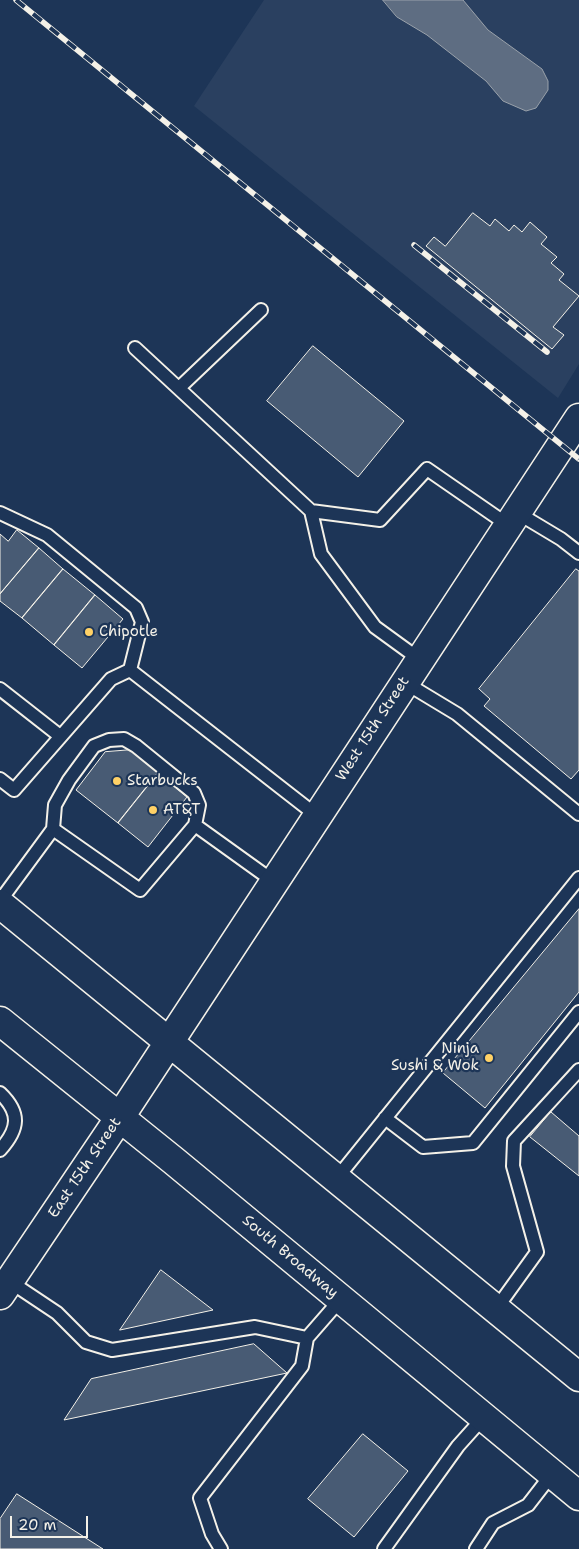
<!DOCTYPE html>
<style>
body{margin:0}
#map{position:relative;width:579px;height:1549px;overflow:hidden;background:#1d3557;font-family:"Shantell Sans",sans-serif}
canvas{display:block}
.scale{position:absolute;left:10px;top:1516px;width:78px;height:22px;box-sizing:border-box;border:2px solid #f4f1e8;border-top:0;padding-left:6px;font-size:15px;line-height:18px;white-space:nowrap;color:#f4f1e8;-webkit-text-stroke:4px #1d3557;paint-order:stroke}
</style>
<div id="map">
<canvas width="579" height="1549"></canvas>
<div class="scale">20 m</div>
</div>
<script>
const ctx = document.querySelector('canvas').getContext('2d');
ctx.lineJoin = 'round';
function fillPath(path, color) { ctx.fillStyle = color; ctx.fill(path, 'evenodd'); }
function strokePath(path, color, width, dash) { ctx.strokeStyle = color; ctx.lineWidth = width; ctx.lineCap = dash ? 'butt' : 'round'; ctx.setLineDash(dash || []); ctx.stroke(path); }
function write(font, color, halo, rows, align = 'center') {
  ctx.font = font + ' "Shantell Sans",sans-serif'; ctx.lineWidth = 4.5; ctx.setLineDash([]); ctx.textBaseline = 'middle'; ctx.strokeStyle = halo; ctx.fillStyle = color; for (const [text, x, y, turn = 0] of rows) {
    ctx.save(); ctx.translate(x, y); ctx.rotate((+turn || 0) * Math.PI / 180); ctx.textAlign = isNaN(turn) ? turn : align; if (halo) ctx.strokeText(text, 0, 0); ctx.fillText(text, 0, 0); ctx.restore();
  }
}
fillPath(new Path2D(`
 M264,0H579V364L558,398L194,106Z`), '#2a4060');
const water = new Path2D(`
 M383,0H463L488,30L542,69L548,81V90L536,108L526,111L503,101L486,81L427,35L397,17Z`);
fillPath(water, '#5e6d82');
strokePath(water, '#9aa2ab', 1);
const building = new Path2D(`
 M473,213L490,226L495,219L509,231L514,225L522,232L530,222L547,237L541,244L557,257L551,263L564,274L559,280L579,296L553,327L564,335L552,349L426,246L434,237L445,246Z
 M313,346L404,421L358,477L267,401Z
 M17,530L39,548L0,594V534L8,541Z
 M39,548L63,569L22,618L0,601V594Z
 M63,569L95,595L54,645L22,618Z
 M576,569L579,571V770L571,779L484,706L490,699L479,689Z
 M95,595L123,619L82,668L54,645Z
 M130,750L158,773L118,823L76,790L105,752Z
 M158,773L187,797L148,847L118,823Z
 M579,909V992L485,1108L443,1073Z
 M551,1112L579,1136V1176L530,1137Z
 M161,1270L213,1310L120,1330Z
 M254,1344L287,1373L64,1420L91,1379Z
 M363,1434L408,1471L354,1537L308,1499Z
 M17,1494L103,1549H0V1519Z`);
fillPath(building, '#485b74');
strokePath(building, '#f4f1e8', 1);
const lane = new Path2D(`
 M135,348L311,511L321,554L375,627L419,659
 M179,388L261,310
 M311,511L380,520L427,469L508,525
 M516,512L561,539L579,553
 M0,513L47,535L136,608L142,622L130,670
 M404,682L457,714L579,814
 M0,689L60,736
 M0,779L14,790L111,679L130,670L316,815
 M195,825L273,881
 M0,901L53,829L140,890L195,825L199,805L194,793L136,746L124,739L109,740L94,746L69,780L55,805L53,829
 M0,1093C21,1113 19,1129 0,1150
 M385,1118L423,1147L473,1143L579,1012
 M337,1178L579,878
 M9,1281L57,1313L86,1342L112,1350L255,1327L307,1338
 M496,1309L537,1252L513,1166L514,1141L579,1070
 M221,1549L212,1534L200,1498L302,1366L307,1338L341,1299
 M384,1549L458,1446L484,1417
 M476,1549L493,1523L528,1505L552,1474`);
const primary = new Path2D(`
 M0,904L579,1377
 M0,1021L174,1161L579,1496
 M0,1295L120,1117L579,418`);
strokePath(lane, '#f4f1e8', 16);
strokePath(primary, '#f4f1e8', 31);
strokePath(lane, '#1d3557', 12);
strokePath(primary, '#1d3557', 28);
const rail = new Path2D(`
 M16,0L579,459
 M414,245L547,352`);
strokePath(rail, '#f4f1e8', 5.5);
strokePath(rail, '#1d3557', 4, [11]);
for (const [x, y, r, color] of [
 [89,632,5,"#ffd166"],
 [117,781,5,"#ffd166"],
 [153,810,5,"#ffd166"],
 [489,1058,5,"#ffd166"]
]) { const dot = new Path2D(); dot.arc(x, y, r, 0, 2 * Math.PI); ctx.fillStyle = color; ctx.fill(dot); strokePath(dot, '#1d3557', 2); }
write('15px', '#f4f1e8', '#1d3557', [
 ["Chipotle",99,632],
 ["Starbucks",127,781],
 ["AT&T",163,810],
 ["Ninja",479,1049,"right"],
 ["Sushi & Wok",479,1066,"right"]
], 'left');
write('15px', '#f4f1e8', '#1d3557', [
 ["West 15th Street",373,729,-57],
 ["East 15th Street",85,1168,-56],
 ["South Broadway",290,1257,40]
]);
</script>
